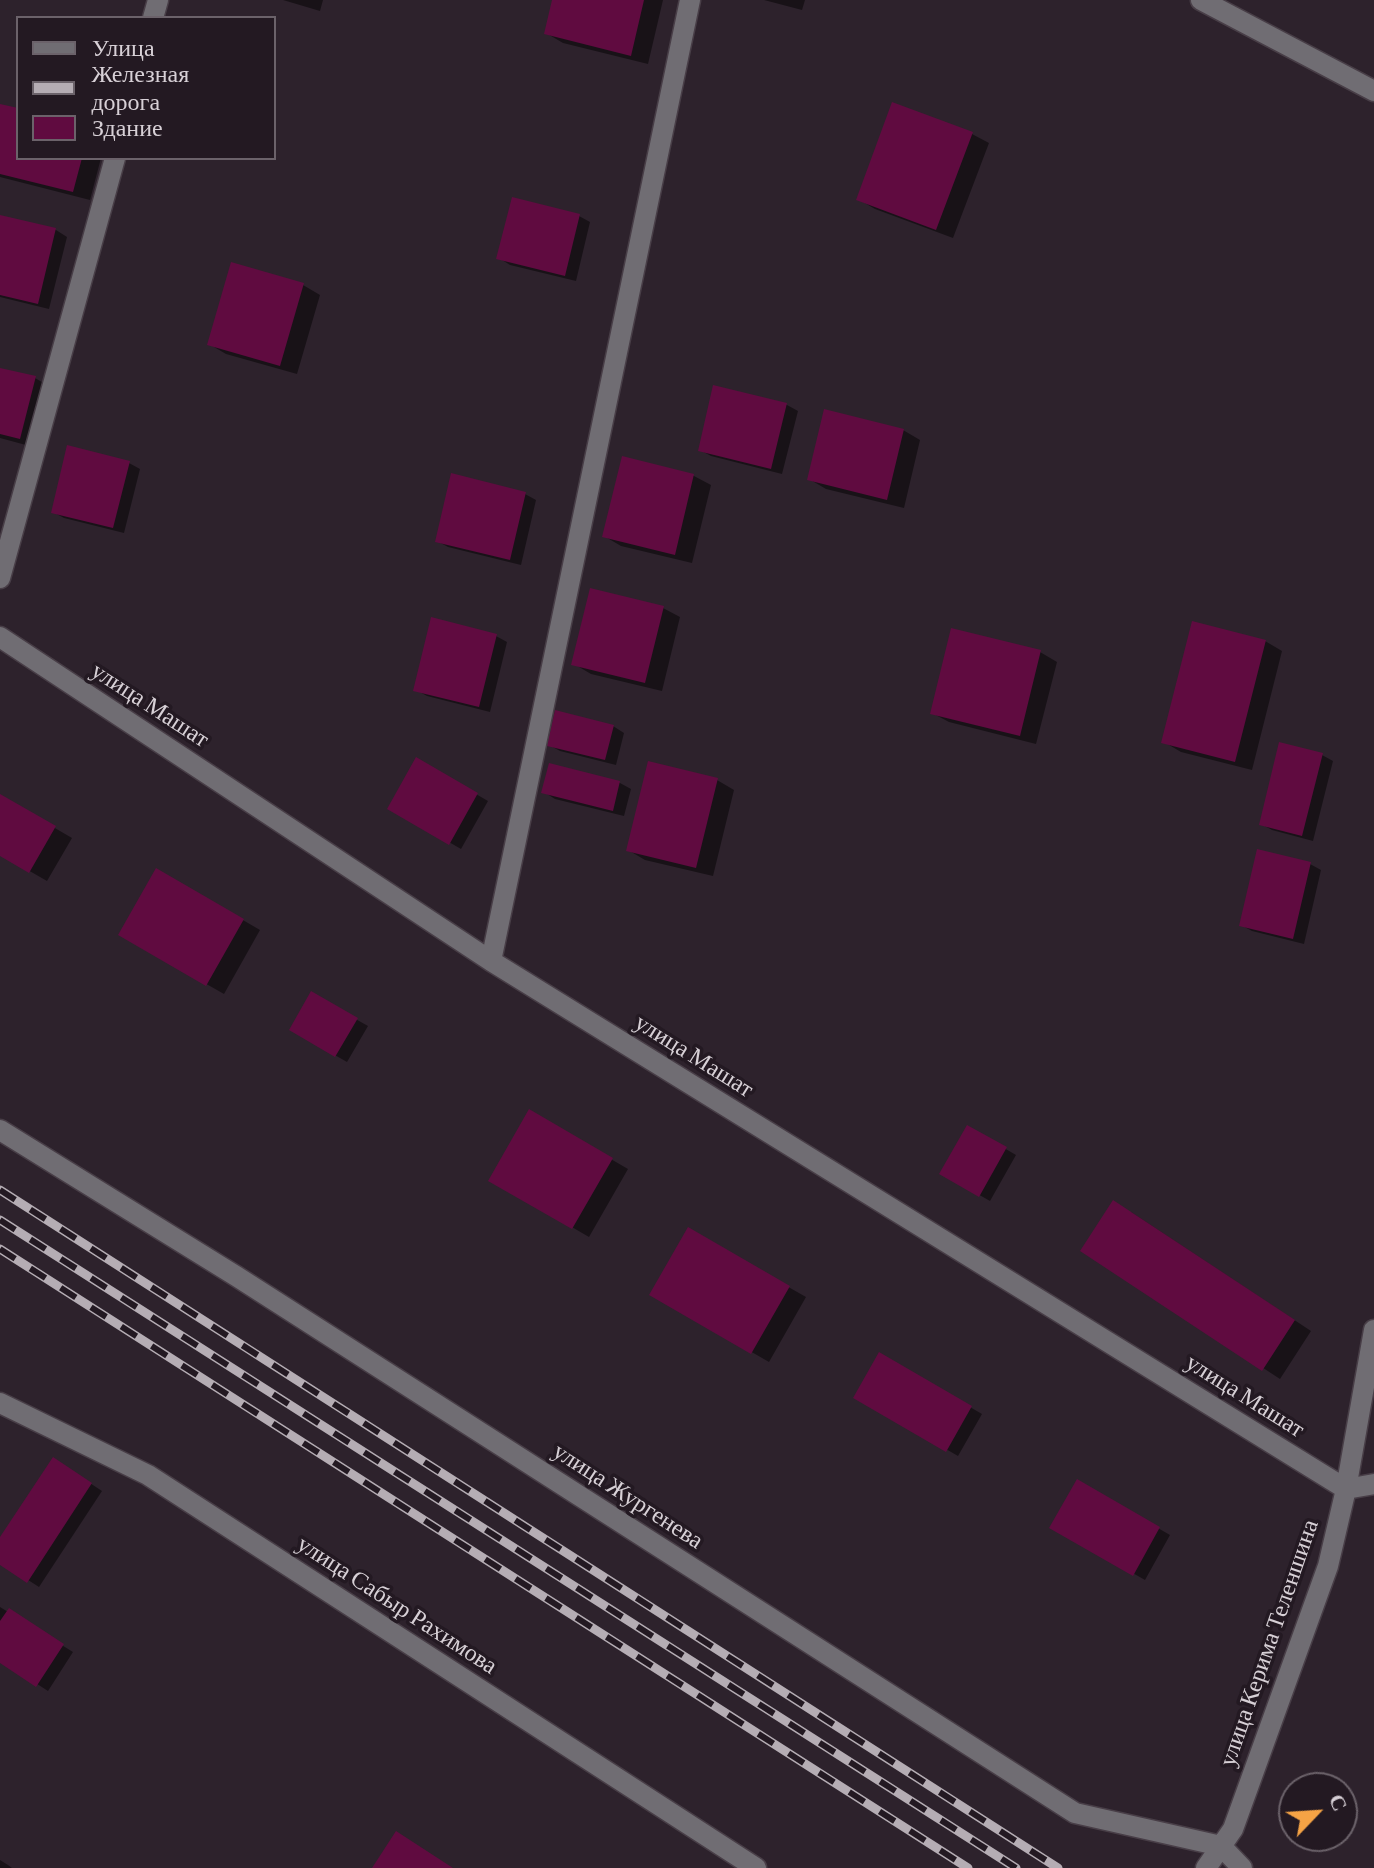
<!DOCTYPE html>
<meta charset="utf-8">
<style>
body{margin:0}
#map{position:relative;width:1374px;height:1868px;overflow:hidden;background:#2d222c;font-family:"Crimson Pro",serif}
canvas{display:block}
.legend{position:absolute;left:16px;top:16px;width:260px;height:144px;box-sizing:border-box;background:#231922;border:2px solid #6b626a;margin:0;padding:10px 14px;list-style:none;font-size:24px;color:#d7d0d6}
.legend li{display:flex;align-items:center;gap:16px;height:40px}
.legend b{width:40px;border:2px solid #6b626a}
.north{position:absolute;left:1278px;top:1772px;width:80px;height:80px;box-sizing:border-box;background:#231922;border:2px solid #6b626a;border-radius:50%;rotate:65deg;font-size:22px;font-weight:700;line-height:32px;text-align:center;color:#d7d0d6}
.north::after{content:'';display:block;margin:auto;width:28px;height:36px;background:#f5a345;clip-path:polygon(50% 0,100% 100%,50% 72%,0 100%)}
</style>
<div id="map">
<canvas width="1374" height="1868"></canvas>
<ul class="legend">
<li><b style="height:10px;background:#706d73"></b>Улица</li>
<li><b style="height:10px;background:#b5adb4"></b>Железная дорога</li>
<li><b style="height:22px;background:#600b40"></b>Здание</li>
</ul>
<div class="north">С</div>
</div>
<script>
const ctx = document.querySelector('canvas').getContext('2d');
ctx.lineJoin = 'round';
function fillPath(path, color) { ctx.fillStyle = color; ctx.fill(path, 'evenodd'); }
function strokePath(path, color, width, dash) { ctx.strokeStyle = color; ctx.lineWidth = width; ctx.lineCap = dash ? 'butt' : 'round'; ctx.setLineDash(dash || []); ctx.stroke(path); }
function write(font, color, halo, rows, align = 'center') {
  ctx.font = font + ' "Crimson Pro",serif'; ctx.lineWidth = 7; ctx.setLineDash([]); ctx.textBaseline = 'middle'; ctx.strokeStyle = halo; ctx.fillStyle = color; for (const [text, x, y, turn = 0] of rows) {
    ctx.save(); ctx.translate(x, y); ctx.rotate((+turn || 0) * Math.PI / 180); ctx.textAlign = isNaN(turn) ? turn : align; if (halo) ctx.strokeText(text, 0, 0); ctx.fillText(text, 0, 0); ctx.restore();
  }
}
fillPath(new Path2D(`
 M283,0H323L320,11Z
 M554,0H663L648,64L563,43L546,33Z
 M764,0H805L802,10Z
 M0,110H18V158H101L90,200L0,177Z
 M972,134L989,143L953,238L875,209L858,199Z
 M579,216L590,222L576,281L510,265L499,258Z
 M0,217L56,230L67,237L49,309L0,297Z
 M232,264L303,285L320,295L297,374L226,354L209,344Z
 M0,370L35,378L52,388L37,448L0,438Z
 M715,387L787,405L798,411L782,474L711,456L700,450Z
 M903,430L920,440L904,508L826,489L809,479Z
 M624,459L694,476L711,485L692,563L621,546L604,536Z
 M129,463L140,469L124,533L64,518L53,512Z
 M525,494L536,500L521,565L448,547L437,541Z
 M663,608L680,617L662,691L591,674L574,664Z
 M496,636L507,642L490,712L427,696L416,690Z
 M1265,641L1282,651L1252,770L1181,752L1164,742Z
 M1040,652L1057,662L1036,744L949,722L932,713Z
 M613,726L624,733L616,765L560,751L549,745Z
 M1322,755L1333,761L1313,841L1272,830L1261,824Z
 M417,760L488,801L461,849L390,808Z
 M550,766L620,783L631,789L624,816L555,799L544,792Z
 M717,780L734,790L713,876L645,860L628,850Z
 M0,796L72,838L47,881L0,854Z
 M1310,864L1321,870L1304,944L1252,931L1241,925Z
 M157,870L260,930L224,994L120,935Z
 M311,994L368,1026L347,1062L291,1030Z
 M530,1112L628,1169L589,1237L491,1180Z
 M968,1127L1016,1155L990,1201L941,1173Z
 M1131,1212L1311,1331L1280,1379L1083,1250Z
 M688,1230L806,1297L769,1362L651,1294Z
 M880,1355L982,1414L958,1456L856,1397Z
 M64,1466L102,1491L39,1587L0,1562V1541Z
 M1078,1482L1170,1535L1145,1580L1052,1527Z
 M0,1607L73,1652L48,1691L0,1660Z
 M0,1860L8,1865L12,1868H0Z`), '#0007');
fillPath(new Path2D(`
 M552,0H644L631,56L544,34Z
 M892,102L973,132L936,230L856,200Z
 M0,104L18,108V158H82L73,192L0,174Z
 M512,197L580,214L565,276L496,259Z
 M0,215L56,228L38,304L0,295Z
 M231,262L304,283L280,366L207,345Z
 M0,368L36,376L20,439L0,434Z
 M713,385L787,403L771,469L698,451Z
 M824,409L904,429L887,500L807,480Z
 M67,445L130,461L113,528L51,513Z
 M622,456L694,474L675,555L602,537Z
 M451,473L526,492L510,560L435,542Z
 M590,588L664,606L645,683L571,665Z
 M431,617L497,634L479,707L413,691Z
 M1192,621L1266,640L1235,762L1161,743Z
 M951,628L1041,650L1020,736L930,714Z
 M555,710L614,725L605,760L547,746Z
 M1279,742L1323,753L1302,836L1259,825Z
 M416,757L478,793L449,845L387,809Z
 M648,761L718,778L696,868L626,851Z
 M549,763L620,781L613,811L541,793Z
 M0,794L56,826L29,873L0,856Z
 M1257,849L1311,862L1293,939L1239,926Z
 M156,868L244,919L206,986L118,935Z
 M311,991L358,1018L335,1057L289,1030Z
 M529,1109L613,1158L572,1229L488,1181Z
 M967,1125L1007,1147L979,1197L939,1174Z
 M1113,1200L1295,1320L1262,1371L1080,1251Z
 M688,1227L790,1286L751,1354L649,1295Z
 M879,1352L972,1406L946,1452L853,1398Z
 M53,1457L92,1483L27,1583L0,1565V1537Z
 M1077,1479L1160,1527L1133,1576L1049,1528Z
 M9,1608L64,1644L36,1687L0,1663V1621Z
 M396,1831L453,1868H372Z`), '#600b40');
const minor = new Path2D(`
 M1201,0L1374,91
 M153,18L158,0
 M0,578L115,158
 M0,637L491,961L1346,1489L1374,1484
 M491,961L690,0
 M0,1130L236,1276L1075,1813L1221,1846L1242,1868
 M0,1403L148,1475L756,1868
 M1206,1868L1233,1829L1328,1566L1346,1489L1374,1330`);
strokePath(minor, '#483e47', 23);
strokePath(minor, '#706d73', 20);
const rail = new Path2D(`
 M0,1190L1058,1868
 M0,1220L1016,1868
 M0,1249L968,1868`);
strokePath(rail, '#b5adb4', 9);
strokePath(rail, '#231922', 6, [18]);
write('24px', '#d7d0d6', '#231922', [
 ["улица Машат",150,705,33],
 ["улица Машат",694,1056,32],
 ["улица Машат",1245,1396,32],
 ["улица Жургенева",628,1496,33],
 ["улица Сабыр Рахимова",397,1605,33],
 ["улица Керима Теленшина",1269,1643,-71]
]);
</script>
